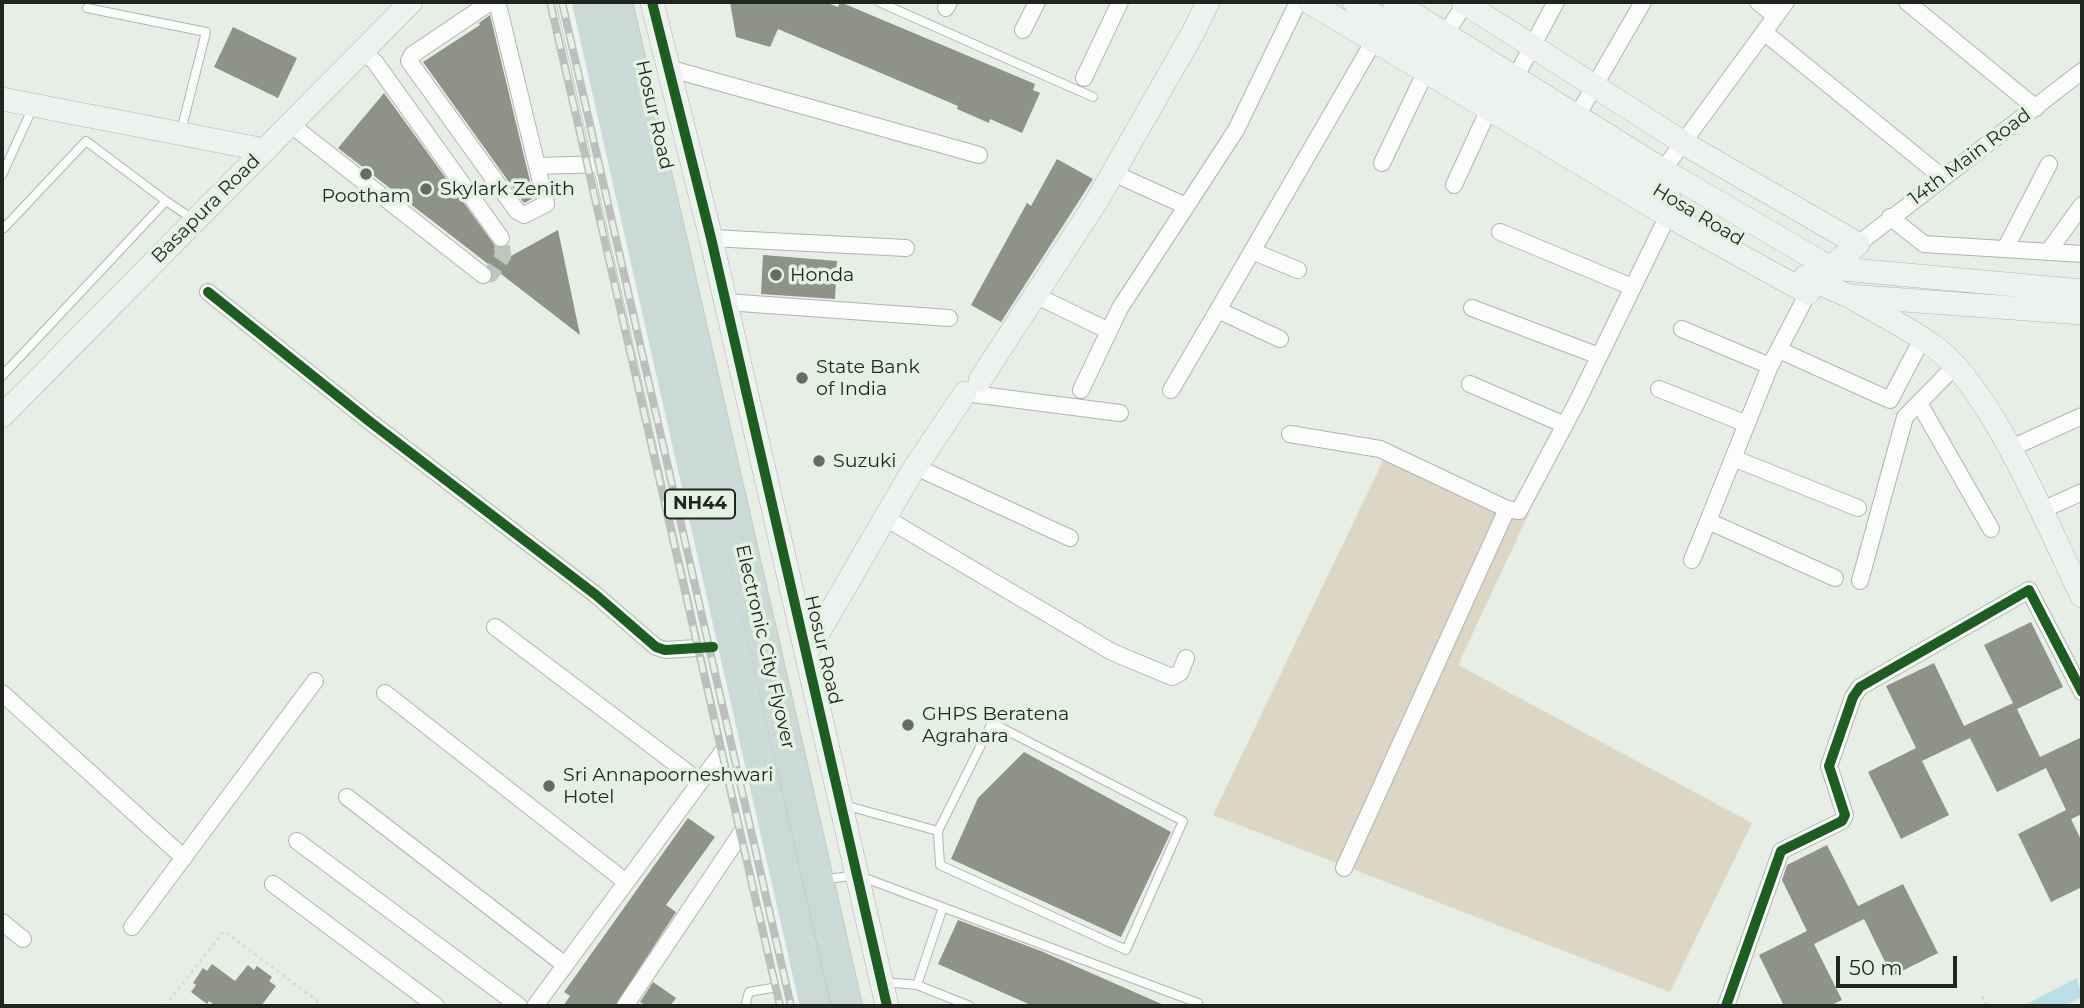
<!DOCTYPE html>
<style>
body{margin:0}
#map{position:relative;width:2084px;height:1008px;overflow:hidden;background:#e6eee6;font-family:Montserrat,sans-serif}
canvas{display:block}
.frame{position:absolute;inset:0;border:4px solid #1f251f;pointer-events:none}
.scale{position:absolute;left:1836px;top:956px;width:121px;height:32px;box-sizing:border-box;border:4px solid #1f251f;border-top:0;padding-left:9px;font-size:21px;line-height:24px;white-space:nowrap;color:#1f251f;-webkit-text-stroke:5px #e3f2e2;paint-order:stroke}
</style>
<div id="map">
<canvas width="2084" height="1008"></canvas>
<div class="frame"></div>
<div class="scale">50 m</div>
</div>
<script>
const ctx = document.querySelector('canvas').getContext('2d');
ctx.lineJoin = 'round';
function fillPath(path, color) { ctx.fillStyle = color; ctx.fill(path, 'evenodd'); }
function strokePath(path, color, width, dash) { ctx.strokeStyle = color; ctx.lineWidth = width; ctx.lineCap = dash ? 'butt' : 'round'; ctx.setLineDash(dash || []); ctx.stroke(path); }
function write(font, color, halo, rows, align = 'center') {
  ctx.font = font + ' Montserrat,sans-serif'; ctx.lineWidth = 7; ctx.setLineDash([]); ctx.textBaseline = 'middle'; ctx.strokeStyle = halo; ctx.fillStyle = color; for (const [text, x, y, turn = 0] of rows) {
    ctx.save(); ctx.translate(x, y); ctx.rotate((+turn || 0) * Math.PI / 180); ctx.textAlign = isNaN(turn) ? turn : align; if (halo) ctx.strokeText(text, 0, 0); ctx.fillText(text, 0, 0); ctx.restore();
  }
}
fillPath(new Path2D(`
 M1390,446L1529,513L1458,665L1752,823L1670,992L1213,815Z`), '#ddd6c4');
fillPath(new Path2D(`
 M2077,978L2082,997L2064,1006H2023Z`), '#b7dfe5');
fillPath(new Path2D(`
 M730,2H825L838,7L840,2L1035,84L1033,90L1040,93L1022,133L990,119L989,123L957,109L958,106L778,29L770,47L736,37Z
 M490,15L534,198L524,203L423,62L480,25L479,23Z
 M233,27L297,58L278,98L214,67Z
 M384,93L496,247L505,248L511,256L558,230L580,335L338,148Z
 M1057,159L1093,179L1001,322L971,305L1027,203L1031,206Z
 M763,255L837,261L835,299L761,294Z
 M2031,622L2063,687L2017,709L2040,757L2082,737V814L2071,819L2082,842V887L2051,902L2018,834L2066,810L2046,768L1997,792L1970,738L1922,761L1949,815L1901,839L1868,772L1916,748L1886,686L1934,663L1964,726L2013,703L1984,645Z
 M1024,752L1171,832L1121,937L951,859L978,798Z
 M688,818L715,837L666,905L676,912L615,1006H563L570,996L564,992Z
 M1827,845L1858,906L1903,884L1938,953L1892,976L1864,919L1814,944L1842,1000L1829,1006H1784L1759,955L1807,931L1782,880L1787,865Z
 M958,920L1041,951L1166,1006H1033L938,964Z
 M212,964L235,981L248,965L254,970L257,966L272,977L269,981L276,986L261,1006H216L209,1001L207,1004L191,992L196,985L193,983L203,968L207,971Z
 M653,982L676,998L670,1006H647L640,1002Z`), '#8f9287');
strokePath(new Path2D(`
 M483,275L491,274L503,256L501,238`), '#bec6be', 16, [16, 8]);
const lane = new Path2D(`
 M879,2L1093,97
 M87,8L206,32L181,131
 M2,175L33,107
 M166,201L193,219
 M2,376L166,201L86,141L4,228
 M844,805L938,831L992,723L1183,821L1126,950L940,865L938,831
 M828,879L857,875L1198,1003
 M943,907L917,985L970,1006
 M885,982L917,985
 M745,1006L749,992L789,985`);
const street = new Path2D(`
 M1758,2L1775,16
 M1907,2L2036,108
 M946,8L949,2
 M1023,30L1037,2
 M1764,32L1942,177
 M1445,35L1466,2
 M362,51L375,62L501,238
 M668,68L979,155
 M1084,78L1120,2
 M1515,78L1556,2
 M1577,116L1643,2
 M290,124L483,275
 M1382,163L1426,71
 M537,166L500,13L498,6L489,3L412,55L409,61L517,211L524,215L546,204L537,166L607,164
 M1663,170L1786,2
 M1113,173L1186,206
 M1454,185L1489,109
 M1890,217L1924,244L2082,254
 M1500,232L1632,287
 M711,238L906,248
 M1858,244L2082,71
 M2005,249L2049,164
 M1252,251L1298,270
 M2048,252L2082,205
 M208,292L369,421L596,595L656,647L665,650L713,647
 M1037,296L1109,331
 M726,302L949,318
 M1472,308L1599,356
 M1218,310L1379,32
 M1682,329L1770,366
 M1779,350L1890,400L1922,339
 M1470,384L1565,425
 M1659,389L1747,424
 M1081,390L1120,308L1236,130L1298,2
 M1171,390L1218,310L1280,339
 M965,393L1120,413
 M1919,403L1991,529
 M1290,434L1380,449L1507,509L1519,511L1577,402L1672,207
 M2009,449L2082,416
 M1733,458L1858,508
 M916,467L1070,538
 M2040,511L2082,492
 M884,517L1112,652L1172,677L1180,673L1186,658
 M1708,521L1770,366L1808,293
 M1692,560L1708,521L1835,578
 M1860,581L1905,417L1954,367
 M495,627L700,782
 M2,693L184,858
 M385,693L626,882
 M347,797L565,965
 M297,841L519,1006
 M1344,868L1507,509
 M273,884L436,1006
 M2,922L23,939
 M132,927L315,681
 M535,1006L737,732
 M625,1006L752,817
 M1726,1006L1781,851L1842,821L1845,815L1829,766L1853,697L1860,687L2029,590L2082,692`);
const secondary = new Path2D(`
 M568,2L795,1006
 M652,2L711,238L887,1006
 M1309,2L1667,215L1808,293L1814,282L1858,244L1690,147L1463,2
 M1354,2L1669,198
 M1394,2L1663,170L1831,268L2082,291
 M2,99L265,150
 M1805,277L1849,296L2082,313
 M1854,299C1880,314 1908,328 1932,345C1992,386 2049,530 2082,596
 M980,380L1098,199L1194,31L1208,2
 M2,416L411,2
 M806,654L910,475L965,393`);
const highway = new Path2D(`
 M587,2L815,1006
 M617,2L847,1006`);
strokePath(lane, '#b0b5b0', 10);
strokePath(street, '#b0b5b0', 18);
strokePath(secondary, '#b0b5b0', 24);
strokePath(highway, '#c5c9c5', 32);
strokePath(new Path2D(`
 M1982,996L1987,1006
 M165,1006L224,931L324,1006`), '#d8dad8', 2.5, [3.5, 3.5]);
strokePath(lane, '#fbfcfb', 8);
strokePath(street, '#fbfcfb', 16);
strokePath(secondary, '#edf2f0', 23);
strokePath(highway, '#ccdad7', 30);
const rail = new Path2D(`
 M550,2L780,1006
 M562,2L791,1006`);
strokePath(rail, '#bdbfbd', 8);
strokePath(rail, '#e3f2e2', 5, [16]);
strokePath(new Path2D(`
 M652,2L711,238L887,1006
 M208,292L369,421L596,595L656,647L665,650L713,647
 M1726,1006L1781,851L1842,821L1845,815L1829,766L1853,697L1860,687L2029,590L2082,692`), '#1b5e20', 10);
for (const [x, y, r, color] of [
 [366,174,7,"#656b65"],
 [426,189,7,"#656b65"],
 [776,275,7,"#656b65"],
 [802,378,7,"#656b65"],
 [819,461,7,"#656b65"],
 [908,725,7,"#656b65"],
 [549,786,7,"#656b65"]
]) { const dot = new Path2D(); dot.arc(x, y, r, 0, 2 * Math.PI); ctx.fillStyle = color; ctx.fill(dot); strokePath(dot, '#e3f2e2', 2.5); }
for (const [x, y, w] of [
 [700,504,70]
]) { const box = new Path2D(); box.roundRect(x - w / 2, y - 14.5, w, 29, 5); ctx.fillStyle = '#e3f2e2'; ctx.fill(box); strokePath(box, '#1f251f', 2); }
write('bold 18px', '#1f251f', null, [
 ["NH44",700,504]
]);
write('19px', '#1f251f', '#e3f2e2', [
 ["Hosur Road",654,115,77],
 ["14th Main Road",1970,157,-37],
 ["Basapura Road",206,209,-45],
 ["Hosa Road",1698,215,31],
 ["Electronic City Flyover",765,647,77],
 ["Hosur Road",823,650,77]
]);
write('19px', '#1f251f', '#e3f2e2', [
 ["Skylark Zenith",440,189],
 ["Pootham",366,196,"center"],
 ["Honda",790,275],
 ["State Bank",816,367],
 ["of India",816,389],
 ["Suzuki",833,461],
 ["GHPS Beratena",922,714],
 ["Agrahara",922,736],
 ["Sri Annapoorneshwari",563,775],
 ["Hotel",563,797]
], 'left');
</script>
